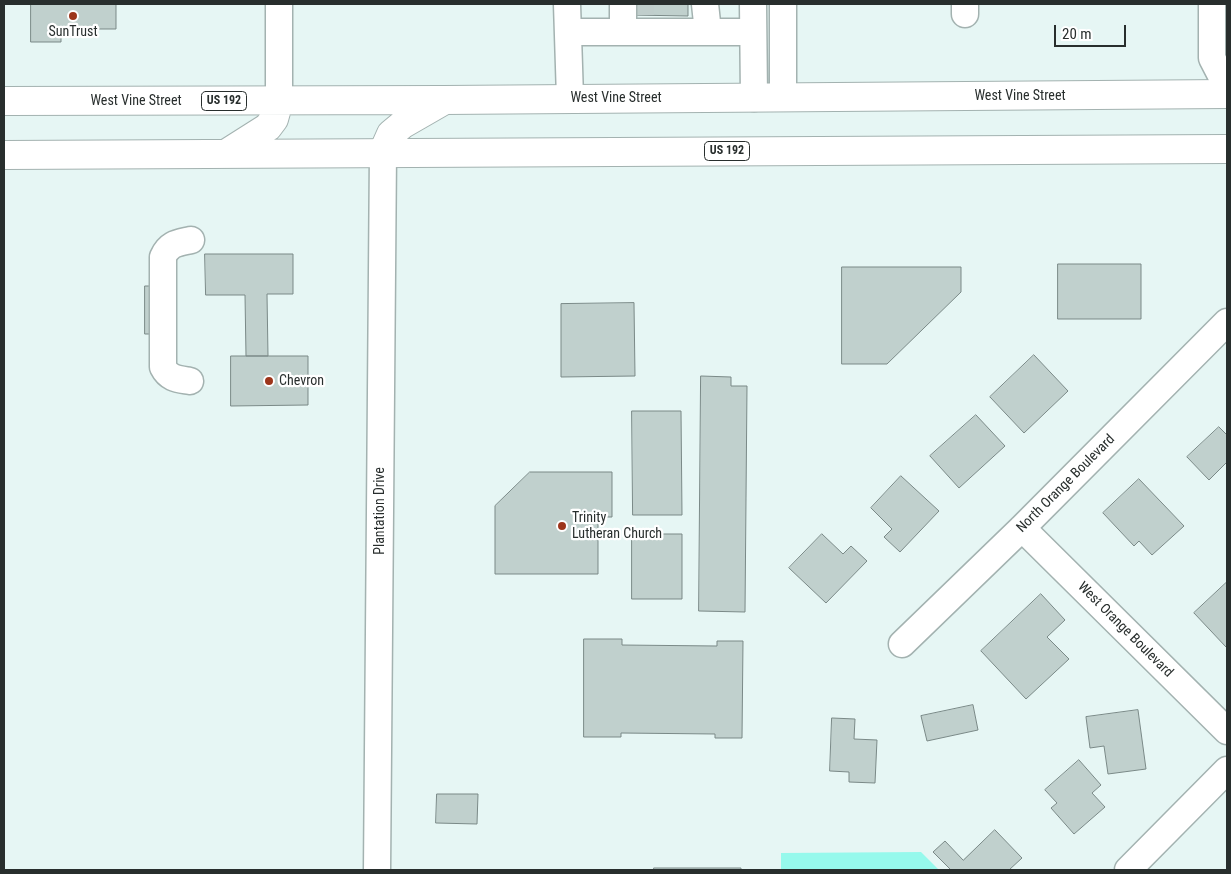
<!DOCTYPE html>
<style>
body{margin:0}
#map{position:relative;width:1231px;height:874px;overflow:hidden;background:#e6f6f4;font-family:"Roboto Condensed",sans-serif}
canvas{display:block}
.frame{position:absolute;inset:0;border:5px solid #282e2d;pointer-events:none}
.scale{position:absolute;left:1054px;top:25px;width:72px;height:22px;box-sizing:border-box;border:2px solid #282e2d;border-top:0;padding-left:6px;font-size:15px;line-height:18px;white-space:nowrap;color:#282e2d;-webkit-text-stroke:4px #fff;paint-order:stroke}
</style>
<div id="map">
<canvas width="1231" height="874"></canvas>
<div class="frame"></div>
<div class="scale">20 m</div>
</div>
<script>
const ctx = document.querySelector('canvas').getContext('2d');
ctx.lineJoin = 'round';
function fillPath(path, color) { ctx.fillStyle = color; ctx.fill(path, 'evenodd'); }
function strokePath(path, color, width, dash) { ctx.strokeStyle = color; ctx.lineWidth = width; ctx.lineCap = dash ? 'butt' : 'round'; ctx.setLineDash(dash || []); ctx.stroke(path); }
function write(font, color, halo, rows, align = 'center') {
  ctx.font = font + ' "Roboto Condensed",sans-serif'; ctx.lineWidth = 4.5; ctx.setLineDash([]); ctx.textBaseline = 'middle'; ctx.strokeStyle = halo; ctx.fillStyle = color; for (const [text, x, y, turn = 0] of rows) {
    ctx.save(); ctx.translate(x, y); ctx.rotate((+turn || 0) * Math.PI / 180); ctx.textAlign = isNaN(turn) ? turn : align; if (halo) ctx.strokeText(text, 0, 0); ctx.fillText(text, 0, 0); ctx.restore();
  }
}
fillPath(new Path2D(`
 M921,852L939,870H781V853Z`), '#96f9ec');
const building = new Path2D(`
 M31,4H116V29H97V36H61V42H31Z
 M630,4H688V16L630,15Z
 M205,254H293V294H267L268,356H246L245,295H206Z
 M1058,264H1141V319H1058Z
 M842,267H961V292L887,364H842Z
 M145,286H173V334H145Z
 M634,303L635,376L561,377V304Z
 M1034,355L1068,391L1024,433L990,397Z
 M231,356H308V405L231,406Z
 M701,376L731,377V386H747L745,612L699,611Z
 M632,411H681L682,515H633Z
 M976,415L1005,446L959,488L930,456Z
 M1219,427L1227,435V462L1209,480L1187,457Z
 M530,472H612V517H598V574H495V506Z
 M901,476L939,511L900,552L884,537L892,529L871,508Z
 M1139,479L1184,526L1152,555L1139,541L1134,546L1103,513Z
 M632,534H682V599H632Z
 M822,534L843,554L851,546L867,561L826,603L789,568Z
 M1227,582V645L1226,647L1194,613Z
 M1041,594L1065,620L1047,637L1069,659L1026,699L981,651Z
 M584,639H622V645L717,646V641H743L742,738H715V734L621,733V737H584Z
 M973,705L978,730L927,741L921,716Z
 M1138,710L1146,769L1108,774L1104,746L1090,748L1086,717Z
 M832,718L855,719L854,739L877,740L875,783L849,782V772L830,771Z
 M1079,760L1101,785L1092,793L1105,807L1074,834L1051,808L1057,803L1045,790Z
 M437,794H478L477,824L436,823Z
 M995,830L1022,858L1009,870H951L933,852L945,841L963,860Z
 M654,868H741V870H654Z`);
fillPath(building, '#c0d0cd');
strokePath(building, '#7a8987', 1);
strokePath(new Path2D(`
 M641,15V4`), '#c0cecc', 26, [26, 13]);
const minor = new Path2D(`
 M567,4L570,98
 M705,4L708,32
 M753,4L754,98
 M783,4V97
 M965,4V14
 M1212,4V58L1227,87
 M568,32H753
 M623,32V4
 M279,101V4
 M190,381C178,379 169,379 163,367V257C169,243 178,243 191,240
 M1022,528L1227,731
 M902,644L1022,528L1227,322
 M377,870L383,152
 M1128,870L1227,770`);
const highway = new Path2D(`
 M4,101L444,100L1227,94
 M383,152L391,134L403,124L443,101
 M227,153L268,127L274,119L279,101
 M4,155L1227,149`);
strokePath(minor, '#a3b2b0', 29);
strokePath(highway, '#a3b2b0', 30);
strokePath(minor, '#fff', 26);
strokePath(highway, '#fff', 28);
for (const [x, y, r, color] of [
 [73,16,5,"#9d351b"],
 [269,381,5,"#9d351b"],
 [562,526,5,"#9d351b"]
]) { const dot = new Path2D(); dot.arc(x, y, r, 0, 2 * Math.PI); ctx.fillStyle = color; ctx.fill(dot); strokePath(dot, '#fff', 2); }
for (const [x, y, w] of [
 [224,101,45],
 [727,151,45]
]) { const box = new Path2D(); box.roundRect(x - w / 2, y - 9.5, w, 19, 4); ctx.fillStyle = '#fff'; ctx.fill(box); strokePath(box, '#282e2d', 1); }
write('bold 12px', '#282e2d', null, [
 ["US 192",224,101],
 ["US 192",727,151]
]);
write('14px', '#282e2d', '#fff', [
 ["SunTrust",73,32,"center"],
 ["Chevron",279,381],
 ["Trinity",572,518],
 ["Lutheran Church",572,534]
], 'left');
write('14px', '#282e2d', '#fff', [
 ["West Vine Street",1020,96],
 ["West Vine Street",616,98],
 ["West Vine Street",136,101],
 ["North Orange Boulevard",1066,484,-45],
 ["Plantation Drive",380,511,-90],
 ["West Orange Boulevard",1125,630,45]
]);
</script>
